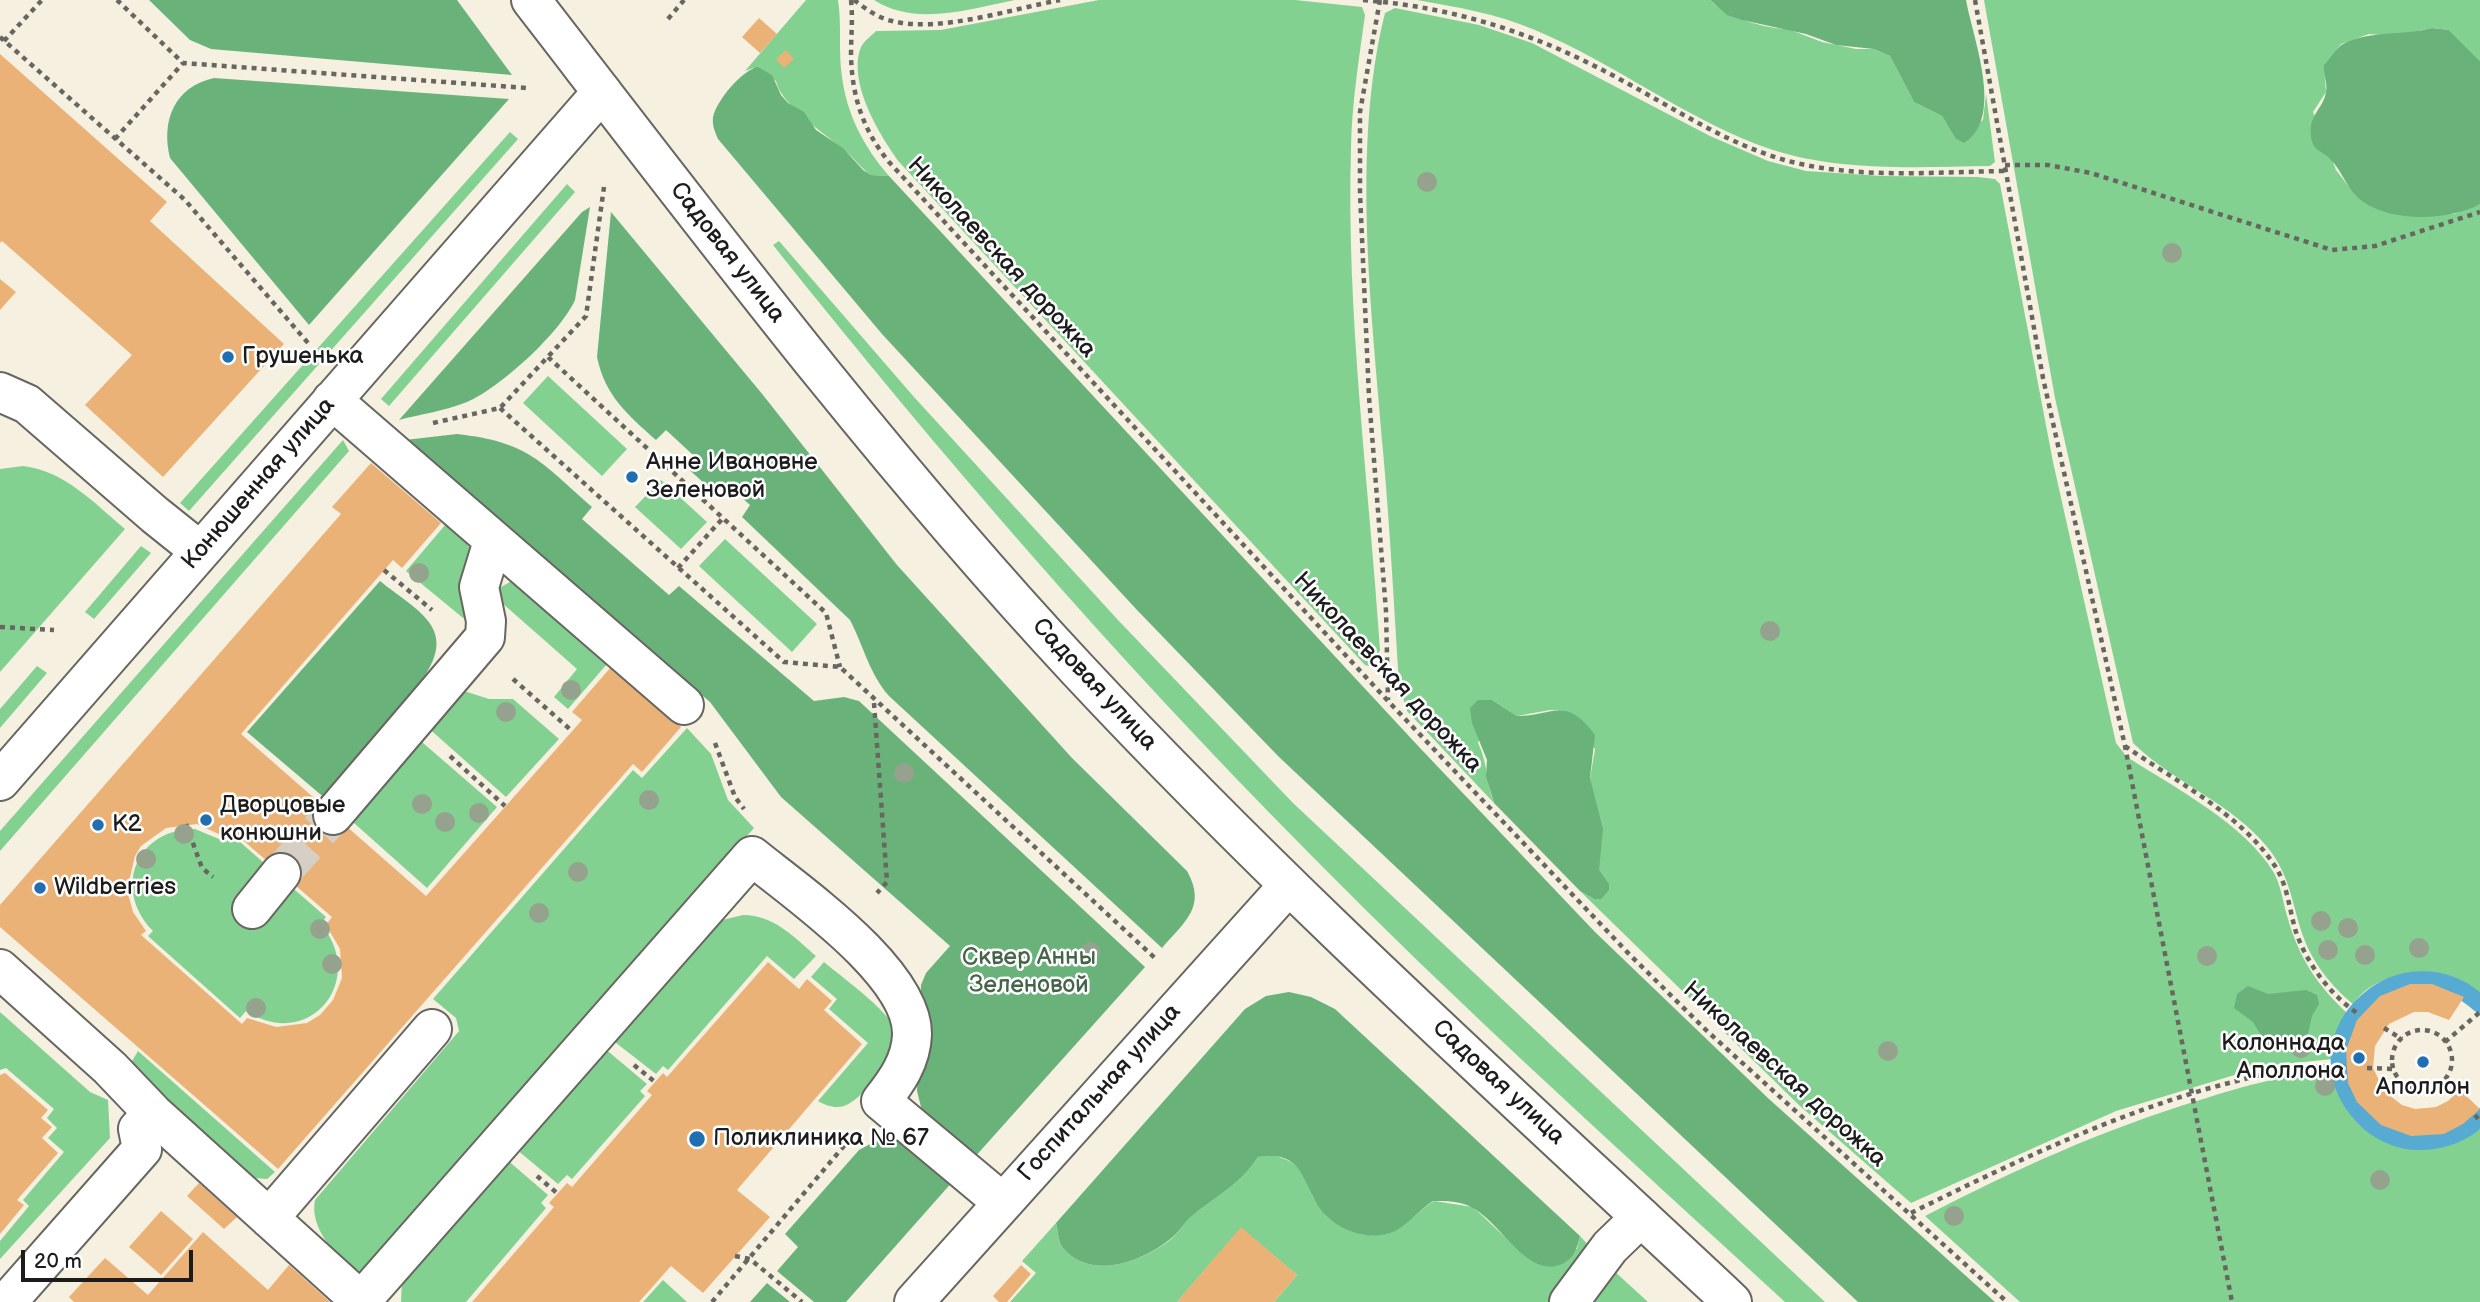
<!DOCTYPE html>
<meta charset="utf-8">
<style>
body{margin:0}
#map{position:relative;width:2480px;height:1302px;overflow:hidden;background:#f6f0e0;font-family:"Balsamiq Sans",sans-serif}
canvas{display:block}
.scale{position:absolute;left:21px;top:1250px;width:172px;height:32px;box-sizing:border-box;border:4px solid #1c1c1c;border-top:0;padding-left:9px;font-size:21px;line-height:24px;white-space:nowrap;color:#1c1c1c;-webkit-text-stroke:5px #fff;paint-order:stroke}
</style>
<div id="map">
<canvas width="2480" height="1302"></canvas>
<div class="scale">20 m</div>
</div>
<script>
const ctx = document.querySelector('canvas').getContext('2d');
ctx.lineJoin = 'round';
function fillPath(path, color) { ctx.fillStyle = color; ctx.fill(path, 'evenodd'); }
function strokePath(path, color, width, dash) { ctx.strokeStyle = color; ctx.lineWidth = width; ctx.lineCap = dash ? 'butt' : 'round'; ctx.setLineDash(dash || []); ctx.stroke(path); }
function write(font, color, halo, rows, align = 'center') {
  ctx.font = font + ' "Balsamiq Sans",sans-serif'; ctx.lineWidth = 5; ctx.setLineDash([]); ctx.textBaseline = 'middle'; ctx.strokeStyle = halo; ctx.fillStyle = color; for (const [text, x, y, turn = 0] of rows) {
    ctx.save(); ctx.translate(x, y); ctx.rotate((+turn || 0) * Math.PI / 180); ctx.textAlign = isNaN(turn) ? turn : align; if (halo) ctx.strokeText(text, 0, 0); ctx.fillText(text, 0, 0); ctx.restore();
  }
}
fillPath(new Path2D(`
 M806,0H838C842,26 838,52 842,77C847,115 864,147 889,176L871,175C860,168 854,157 843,149C824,133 781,105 776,81L753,68L745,71Z
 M874,0H1015C968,9 917,27 874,0Z
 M1099,0H1295L1362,7L1365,15C1359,59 1352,102 1351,147C1346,315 1369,483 1380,650L1372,667L1365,665L900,163C880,136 847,82 861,47C864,41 871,36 876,31L941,30Z
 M1417,0H1710C1726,17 1765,29 1788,29L1822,42L1856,49H1874L1890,56L1914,102L1942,116L1955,138L1983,120L1986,94L1995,162L1990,166C1919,167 1842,172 1773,150C1689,122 1617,64 1535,30C1498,14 1457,7 1417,0Z
 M1984,0H2480V61L2449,30L2432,28L2394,36L2369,34L2341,44L2324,66L2326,92L2313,112L2336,170L2356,196L2404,215L2454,214L2480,204V994C2444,967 2382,964 2353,1004C2332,987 2312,962 2303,936C2292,904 2290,875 2268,848C2232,803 2174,783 2133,743L2055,398Z
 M1395,8L1479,25L1532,43L1710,136L1768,161L1806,171L1882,176L1978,177L1995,179L2000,184L2053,462L2116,743L2127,757C2174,787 2246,825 2274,873C2282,888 2283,904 2288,919C2299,958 2318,986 2347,1013L2337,1036L2333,1059L2264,1066L2116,1111L1911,1203L1800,1106L1580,891L1594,899L1599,848L1602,840L1590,779L1595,749L1564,711L1550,710L1517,716L1492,700L1478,743C1488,763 1486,783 1494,803L1407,711L1399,684C1394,606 1390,528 1383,451C1372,314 1351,147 1385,13Z
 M510,132L518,139L189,511L180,503Z
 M567,184L575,192L389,406L381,399Z
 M779,241L914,397L1118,620L1293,803L1825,1302H1785C1623,1153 1457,1004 1303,847C1114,656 941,456 773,245Z
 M548,376L627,449L602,476L523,403Z
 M343,440L349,451L0,851V831Z
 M23,466C65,471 94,503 125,529L0,672V469Z
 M661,480L707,522L681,549L635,507Z
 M446,524L465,540L471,551L463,579L468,616L463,618L406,571Z
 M725,539L817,624L792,652L699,566Z
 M141,546L151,553L94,619L85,612Z
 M510,582L517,584L607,664L568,709L554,697L577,669L501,602L497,596L499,588Z
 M37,666L47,673L0,728V709Z
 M464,691L489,699H513L559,739L506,797L425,725Z
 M687,728L711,754L728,800L754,828L371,1265L362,1272C337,1261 309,1228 315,1200L459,1031L456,1018L433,999L633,770L642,778Z
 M415,736L497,807L427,888L345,815Z
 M195,829L226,842L232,835L326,917L321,924C368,981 309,1052 246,1011L240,1018L148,936L153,931C112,889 136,829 195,829Z
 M743,915C774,915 794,937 816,956L794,979L767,956L668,1070L663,1066L656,1074L611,1039L718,921Z
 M824,962C839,975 891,1012 894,1029C899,1051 865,1099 844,1106C835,1109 825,1105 818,1101L868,1043L829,1009L837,999L811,977Z
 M0,1012L90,1092L108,1100L110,1138L0,1259V1241L29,1206L23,1200L64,1152L48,1138L57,1128L47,1118L54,1109L6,1068L0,1070Z
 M603,1047L647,1084L640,1091L645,1096L572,1179L567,1175L558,1184L516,1149Z
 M138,1051L275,1172L267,1179L255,1178L134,1070L132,1061Z
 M2335,1073C2347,1125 2393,1156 2446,1143C2457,1140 2470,1129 2480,1130V1302H2020L1925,1216C2014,1170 2104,1129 2200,1100C2244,1086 2288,1073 2335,1073Z
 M1271,1155C1309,1163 1301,1181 1319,1207C1335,1230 1369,1243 1395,1230C1407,1225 1422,1208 1434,1201L1473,1207L1524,1255L1577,1249L1580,1236L1590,1247L1552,1302H1274L1297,1275L1241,1228L1177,1302H1010L1036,1273L1022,1261L1056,1223C1058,1230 1058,1242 1063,1248C1091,1281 1141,1262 1170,1240C1178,1234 1183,1224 1191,1217C1217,1195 1239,1186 1258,1157Z
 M505,1158L548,1195L541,1203L546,1208L466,1302H401L402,1282Z
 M1612,1269L1648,1302H1587Z
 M663,1280L687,1302H643Z`), '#82d190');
fillPath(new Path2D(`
 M149,0H457L512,75L211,49L190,40Z
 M1710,0H1966C1973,39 2005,118 1964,143L1955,138L1942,116L1914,102L1890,56L1874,49L1836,45L1806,34L1742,20L1727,15Z
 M2432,28L2449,30L2480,61V204C2448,222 2384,223 2356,196C2346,185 2341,170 2331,160C2324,151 2313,152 2311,137C2308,114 2323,110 2326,92C2328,83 2323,75 2324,65C2330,59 2336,48 2343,44C2370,30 2402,36 2432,28Z
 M758,67L772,75L781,95L788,103L804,112L816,130L843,148L863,170L871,175L889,176L1420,748L1595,932L1769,1099L1995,1302H1858L1278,756L1137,610L882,334L718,139C715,132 712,125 713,117C717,100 742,70 758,67Z
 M214,78L509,99L309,325L170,158C161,121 174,87 214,78Z
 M590,207L575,300C560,333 500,388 467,402C445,411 421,414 399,420L582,212Z
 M611,212L763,395L897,565L1072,758L1187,871C1207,907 1185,921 1162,948L889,696C869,673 864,647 850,620L742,517L750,505L725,483L715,493L685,466L693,455L666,430L656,440C628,415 605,396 597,357Z
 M457,434C529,442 541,462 592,507L582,519L669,595L679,586L814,701L844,697L859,701L1145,967L973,1159L924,1115L921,1107L917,1091L921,985L926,973L950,946L781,797L710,702L405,440Z
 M380,581C414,609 457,626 426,674L327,800L247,732Z
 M1478,700H1492L1517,716C1553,716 1566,695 1595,735L1590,778L1603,829L1599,870L1609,884V890L1601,899H1594L1580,891L1494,803L1486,776L1487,760L1472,723L1470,708Z
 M2248,986L2268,994L2306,990L2317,995L2319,1004L2312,1016L2308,1034L2287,1046L2264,1040L2253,1022L2234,1008L2237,994Z
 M1289,992L1311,997L1335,1009L1580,1236C1577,1249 1573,1261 1559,1265C1526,1277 1499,1220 1471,1207C1460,1201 1446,1201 1433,1201C1422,1208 1406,1226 1395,1231C1369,1243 1334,1230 1318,1206C1301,1177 1301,1150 1258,1157C1239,1186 1217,1195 1191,1217C1183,1224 1178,1234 1169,1240C1141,1262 1091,1281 1063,1248C1058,1242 1058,1230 1056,1223L1245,1009L1266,996Z
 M883,1137L902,1140L954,1180L846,1302H814L777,1271L798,1247L785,1234L859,1150Z
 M767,1283L790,1302H750Z`), '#69b37a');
strokePath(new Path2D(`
 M2480,1004C2405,935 2296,1031 2358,1110C2370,1125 2387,1136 2406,1140C2433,1144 2461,1136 2480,1117`), '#57abd3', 18);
fillPath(new Path2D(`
 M759,18L777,34L760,53L742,37Z
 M786,50L794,59L784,68L776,59Z
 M0,54L167,202L150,221L284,344L163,477L85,405L132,355L2,241L0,243Z
 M0,279L16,292L0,310Z
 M371,463L441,523L402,568L393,560L241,734L426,896L582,720L572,712L611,667L681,727L642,772L633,764L278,1169L0,927V905L341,514L332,507ZM197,824L225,837L231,830L332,917L326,925L340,949L342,978L333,1000L320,1015L307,1023L276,1027L247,1018L242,1024L141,935L146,931L133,912L127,890L135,856L141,846L166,828Z
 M768,962L799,989L807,979L832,1001L824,1010L862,1044L737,1190L770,1217L703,1293L671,1266L639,1302H472L554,1207L549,1203L567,1183L572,1187L652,1095L647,1091L663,1073L667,1077Z
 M2410,984H2432L2464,997L2449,1020L2428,1012H2414L2389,1024L2375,1046L2373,1068L2385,1092L2402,1105L2415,1109L2436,1107L2448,1101L2460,1090L2480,1109L2463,1124L2444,1134L2411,1136L2381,1125L2357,1102L2348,1083L2346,1050L2357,1020L2380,996Z
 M5,1073L48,1110L41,1118L52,1127L42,1138L58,1153L17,1200L24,1205L0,1234V1075Z
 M199,1183L237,1217L224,1229L187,1196Z
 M161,1211L193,1239L161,1275L129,1247Z
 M1241,1227L1297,1275L1274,1302H1177Z
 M203,1232L268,1290L289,1265L330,1302H74L69,1297L105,1258L148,1295Z
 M1021,1265L1031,1274L1007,1302H999L993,1296Z`), '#ebb278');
strokePath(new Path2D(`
 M281,873L333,815`), '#d5d0c3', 38, [38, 19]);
const minor = new Path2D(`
 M0,392L27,404L155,515L200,551
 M332,400L684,705
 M0,781L602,92
 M333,815L485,637L486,621L479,587L493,541
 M252,909L281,873
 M0,969L110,1068L153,1113L362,1302
 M269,1218L432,1029
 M361,1301L752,856C796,892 914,973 912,1035C911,1061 897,1081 881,1101L1002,1202
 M7,1302L142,1149L138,1129L153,1113
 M914,1302L1288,886
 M1569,1302L1610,1247L1641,1217`);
const major = new Path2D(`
 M531,0C707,228 881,459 1078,670C1285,892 1511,1095 1732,1302`);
strokePath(minor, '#686661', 42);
strokePath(major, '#686661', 42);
strokePath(new Path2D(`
 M117,0L183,63L527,88
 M851,0C853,19 851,36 851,55C852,97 863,130 889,162L1388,701L1630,955L1707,1031L2007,1302
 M854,0C866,9 878,18 892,21C939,33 1012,9 1060,0
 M1363,0C1460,8 1540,35 1625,82C1675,109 1723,141 1778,158C1849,180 1932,172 2005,171
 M1380,0L1360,112V193L1369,397L1386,611L1388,700
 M1975,0L2043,378L2125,746L2232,1302
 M668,19L684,0
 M0,37L185,200L308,343
 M4,41L42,0
 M115,139L183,63
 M2005,165H2048L2091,173L2332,250L2375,246L2480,212
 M548,357L826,613L840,667
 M500,408L784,662L840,667L1156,959
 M433,423L500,408L586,316L604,187
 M678,568L723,518
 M384,570L432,610
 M0,627L54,630
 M513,679L572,731
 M874,703L887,882L877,893
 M715,743L735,797L744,809
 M2125,746C2175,781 2241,814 2275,866C2288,886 2289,909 2296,932C2307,964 2331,996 2360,1015
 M450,756L505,806
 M186,824L202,868L213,877
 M2384,1028L2402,1039
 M2392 1060a30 30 0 1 1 60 0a30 30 0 1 1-60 0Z
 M2445,1042L2480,1012
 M634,1065L655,1082
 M2367,1068L2394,1069
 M2440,1085L2454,1096
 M2475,1115L2480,1121
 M537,1176L558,1194
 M1911,1213C2008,1165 2105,1118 2210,1088C2255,1076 2298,1064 2345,1067
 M735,1256L750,1259L802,1302
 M712,1302L849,1140`), '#686661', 4.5, [5, 5]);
strokePath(minor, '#fff', 38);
strokePath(major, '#fff', 38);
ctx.fillStyle = '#95a38e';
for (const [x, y] of [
 [1427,182],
 [2172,253],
 [419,573],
 [1770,631],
 [571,690],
 [506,712],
 [904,773],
 [649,800],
 [422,804],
 [479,813],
 [445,822],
 [184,834],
 [146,859],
 [578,872],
 [539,913],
 [2321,921],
 [2348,928],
 [320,929],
 [2419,948],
 [2328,950],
 [1090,952],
 [2365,955],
 [2207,956],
 [332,964],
 [256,1008],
 [2301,1048],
 [1888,1051],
 [2325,1086],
 [2380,1180],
 [1954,1216]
]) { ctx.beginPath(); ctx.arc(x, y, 10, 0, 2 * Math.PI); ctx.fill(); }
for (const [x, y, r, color] of [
 [228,357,7,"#1f6fb2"],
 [632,477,7,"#1f6fb2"],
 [206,820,7,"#1f6fb2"],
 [98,825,7,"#1f6fb2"],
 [40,888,7,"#1f6fb2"],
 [2359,1058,7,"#1f6fb2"],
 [2423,1062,7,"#1f6fb2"],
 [697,1139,9,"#1f6fb2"]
]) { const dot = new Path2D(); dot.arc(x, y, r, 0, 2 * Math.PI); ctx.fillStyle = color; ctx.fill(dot); strokePath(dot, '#fff', 2.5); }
write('24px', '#1c1c1c', '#fff', [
 ["Садовая улица",727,253,52],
 ["Николаевская дорожка",1001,258,47],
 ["Конюшенная улица",259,484,-49],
 ["Николаевская дорожка",1387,673,47],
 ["Садовая улица",1094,685,47],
 ["Николаевская дорожка",1784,1075,42],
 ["Садовая улица",1498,1083,43],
 ["Госпитальная улица",1100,1093,-48]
]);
write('24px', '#1c1c1c', '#fff', [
 ["Грушенька",242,357],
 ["Анне Ивановне",646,463],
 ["Зеленовой",646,491],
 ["Дворцовые",220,806],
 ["конюшни",220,834],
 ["К2",112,825],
 ["Wildberries",54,888],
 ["Колоннада",2345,1044,"right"],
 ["Аполлона",2345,1072,"right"],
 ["Аполлон",2423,1088,"center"],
 ["Поликлиника № 67",713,1139]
], 'left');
write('24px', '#45644a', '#fff', [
 ["Сквер Анны",1029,958],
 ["Зеленовой",1029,986]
]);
</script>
